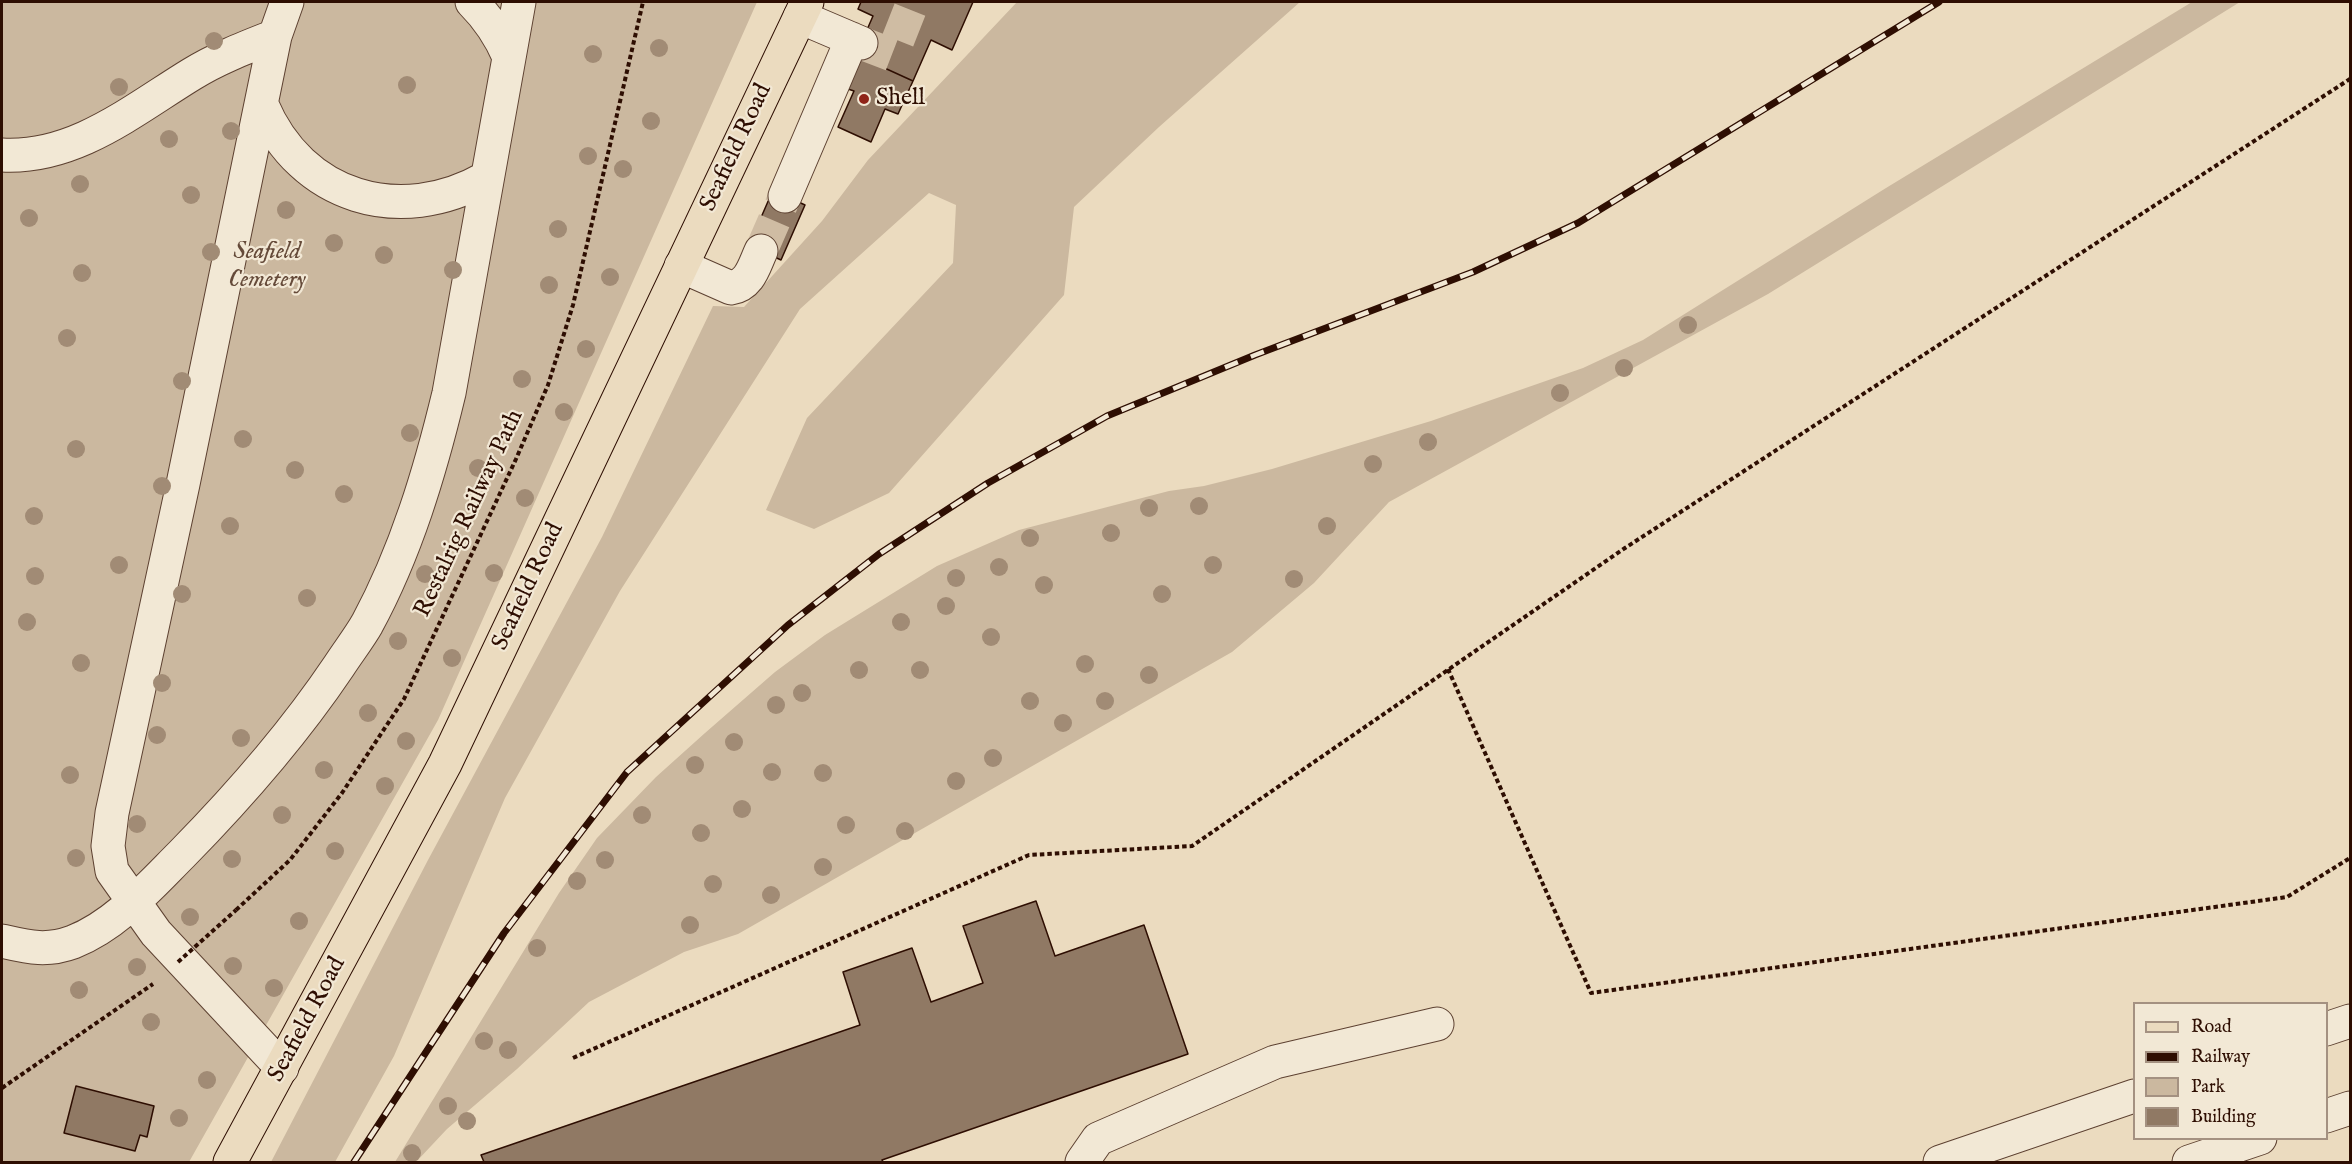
<!DOCTYPE html>
<style>
body{margin:0}
#map{position:relative;width:2352px;height:1164px;overflow:hidden;background:#ebdbbf;font-family:"IM FELL English",serif}
canvas{display:block}
.frame{position:absolute;inset:0;border:3px solid #2e0e02;pointer-events:none}
.legend{position:absolute;left:2133px;top:1002px;width:195px;height:138px;box-sizing:border-box;background:#f2e8d5;border:2px solid #a49181;margin:0;padding:8px 10px;list-style:none;font-size:18px;color:#2e0e02}
.legend li{display:flex;align-items:center;gap:12px;height:30px}
.legend b{width:30px;border:2px solid #a49181}
</style>
<div id="map">
<canvas width="2352" height="1164"></canvas>
<div class="frame"></div>
<ul class="legend">
<li><b style="height:8px;background:#ebdbbf"></b>Road</li>
<li><b style="height:8px;background:#2e0e02"></b>Railway</li>
<li><b style="height:16px;background:#cbb89f"></b>Park</li>
<li><b style="height:16px;background:#907964"></b>Building</li>
</ul>
</div>
<script>
const ctx = document.querySelector('canvas').getContext('2d');
ctx.lineJoin = 'round';
function fillPath(path, color) { ctx.fillStyle = color; ctx.fill(path, 'evenodd'); }
function strokePath(path, color, width, dash) { ctx.strokeStyle = color; ctx.lineWidth = width; ctx.lineCap = dash ? 'butt' : 'round'; ctx.setLineDash(dash || []); ctx.stroke(path); }
function write(font, color, halo, rows, align = 'center') {
  ctx.font = font + ' "IM FELL English",serif'; ctx.lineWidth = 4.5; ctx.setLineDash([]); ctx.textBaseline = 'middle'; ctx.strokeStyle = halo; ctx.fillStyle = color; for (const [text, x, y, turn = 0] of rows) {
    ctx.save(); ctx.translate(x, y); ctx.rotate((+turn || 0) * Math.PI / 180); ctx.textAlign = isNaN(turn) ? turn : align; if (halo) ctx.strokeText(text, 0, 0); ctx.fillText(text, 0, 0); ctx.restore();
  }
}
fillPath(new Path2D(`
 M2,2H757L438,720L189,1162H2Z
 M1017,2H1300L1159,127L1074,207L1064,295L889,493L814,529L766,510L807,418L953,263L956,205L929,193L800,309L620,591L505,798L394,1056L335,1162H271L428,860L602,537L713,306L744,307L822,221L868,160Z
 M2192,2H2240L1768,294L1389,502L1314,583L1232,652L738,934L684,952L589,1002L517,1069L447,1129L416,1162H395L559,893L597,838L656,777L705,733L775,672L825,635L937,566L1019,530L1169,491L1204,486L1272,469L1431,421L1583,368L1643,340L1886,188Z`), '#cbb89f');
const building = new Path2D(`
 M861,2H973L952,50L931,40L913,81L856,55L873,16L858,9Z
 M856,55L913,81L898,114L885,109L871,142L838,127L854,91L842,87Z
 M773,190L805,205L781,260L749,245Z
 M1036,901L1055,956L1144,925L1188,1054L882,1160L883,1162H484L481,1155L860,1025L843,972L912,948L931,1002L983,983L963,926Z
 M76,1086L154,1106L147,1137L140,1135L135,1151L64,1133Z`);
fillPath(building, '#907964');
strokePath(building, '#2e0e02', 1.5);
strokePath(new Path2D(`
 M861,43L892,55L913,2
 M761,251L785,196`), '#cfbca3', 33, [33, 16]);
const minor = new Path2D(`
 M472,2C489,19 500,36 509,57
 M800,17L861,43
 M262,105C301,198 400,227 486,178
 M2,155C75,159 133,110 192,74C218,58 247,47 275,36
 M785,196L852,39
 M681,266L731,288C750,285 754,266 761,251
 M2,941C28,947 46,952 73,942C116,925 150,886 182,854C239,796 294,733 339,666C348,652 359,638 367,624C406,552 430,472 449,393L519,2
 M2326,1029L2350,1021
 M282,1068L156,933L112,871L108,846L112,813L183,484L275,36L287,2
 M2326,1116L2350,1108
 M1082,1162L1098,1139L1275,1062L1437,1024
 M1940,1162L2134,1096
 M2189,1162L2260,1138`);
const major = new Path2D(`
 M230,1162L445,764L807,2`);
strokePath(minor, '#5d4131', 35);
strokePath(major, '#2e0e02', 35);
strokePath(new Path2D(`
 M1448,669L1591,993L2287,897L2350,858
 M236,910L290,860L342,793L404,699L516,459L548,385L573,305L643,2
 M573,1058L1029,855L1192,846L1625,548L2350,79
 M2,1088L153,984`), '#2e0e02', 4, [4.5, 3]);
strokePath(minor, '#f2e8d5', 33);
strokePath(major, '#ebdbbf', 33);
const rail = new Path2D(`
 M354,1162L504,933L627,772L788,625L879,554L988,483L1107,416L1255,355L1473,272L1578,223L1939,2`);
strokePath(rail, '#2e0e02', 7);
strokePath(rail, '#f2e8d5', 4.5, [14]);
strokePath(new Path2D(`
 M178,962L236,910`), '#2e0e02', 4, [4.5, 3]);
ctx.fillStyle = '#a18b75';
for (const [x, y] of [
 [214,41],
 [659,48],
 [593,54],
 [407,85],
 [119,87],
 [651,121],
 [231,131],
 [169,139],
 [588,156],
 [623,169],
 [80,184],
 [191,195],
 [286,210],
 [29,218],
 [558,229],
 [334,243],
 [211,252],
 [384,255],
 [453,270],
 [82,273],
 [610,277],
 [549,285],
 [1688,325],
 [67,338],
 [586,349],
 [1624,368],
 [522,379],
 [182,381],
 [1560,393],
 [564,412],
 [410,433],
 [243,439],
 [1428,442],
 [76,449],
 [1373,464],
 [478,468],
 [295,470],
 [162,486],
 [344,494],
 [525,498],
 [1199,506],
 [1149,508],
 [34,516],
 [230,526],
 [1327,526],
 [1111,533],
 [1030,538],
 [119,565],
 [1213,565],
 [999,567],
 [494,573],
 [425,574],
 [35,576],
 [956,578],
 [1294,579],
 [1044,585],
 [182,594],
 [1162,594],
 [307,598],
 [946,606],
 [27,622],
 [901,622],
 [991,637],
 [398,641],
 [452,658],
 [81,663],
 [1085,664],
 [859,670],
 [920,670],
 [1149,675],
 [162,683],
 [802,693],
 [1030,701],
 [1105,701],
 [776,705],
 [368,713],
 [1063,723],
 [157,735],
 [241,738],
 [406,741],
 [734,742],
 [993,758],
 [695,765],
 [324,770],
 [772,772],
 [823,773],
 [70,775],
 [956,781],
 [385,786],
 [742,809],
 [282,815],
 [642,815],
 [137,824],
 [846,825],
 [905,831],
 [701,833],
 [335,851],
 [76,858],
 [232,859],
 [605,860],
 [823,867],
 [577,881],
 [713,884],
 [771,895],
 [190,917],
 [299,921],
 [690,925],
 [537,948],
 [233,966],
 [137,967],
 [274,988],
 [79,990],
 [151,1022],
 [484,1041],
 [508,1050],
 [207,1080],
 [448,1106],
 [179,1118],
 [467,1121],
 [412,1153]
]) { ctx.beginPath(); ctx.arc(x, y, 9, 0, 2 * Math.PI); ctx.fill(); }
for (const [x, y, r, color] of [
 [864,99,6,"#8f2418"]
]) { const dot = new Path2D(); dot.arc(x, y, r, 0, 2 * Math.PI); ctx.fillStyle = color; ctx.fill(dot); strokePath(dot, '#f2e8d5', 2); }
write('24px', '#2e0e02', '#f2e8d5', [
 ["Shell",876,99]
], 'left');
write('24px', '#2e0e02', '#f2e8d5', [
 ["Seafield Road",737,148,-65],
 ["Restalrig Railway Path",470,514,-65],
 ["Seafield Road",529,587,-65],
 ["Seafield Road",308,1020,-62]
]);
write('italic 24px', '#654a39', '#f2e8d5', [
 ["Seafield",267,253],
 ["Cemetery",267,281]
]);
</script>
